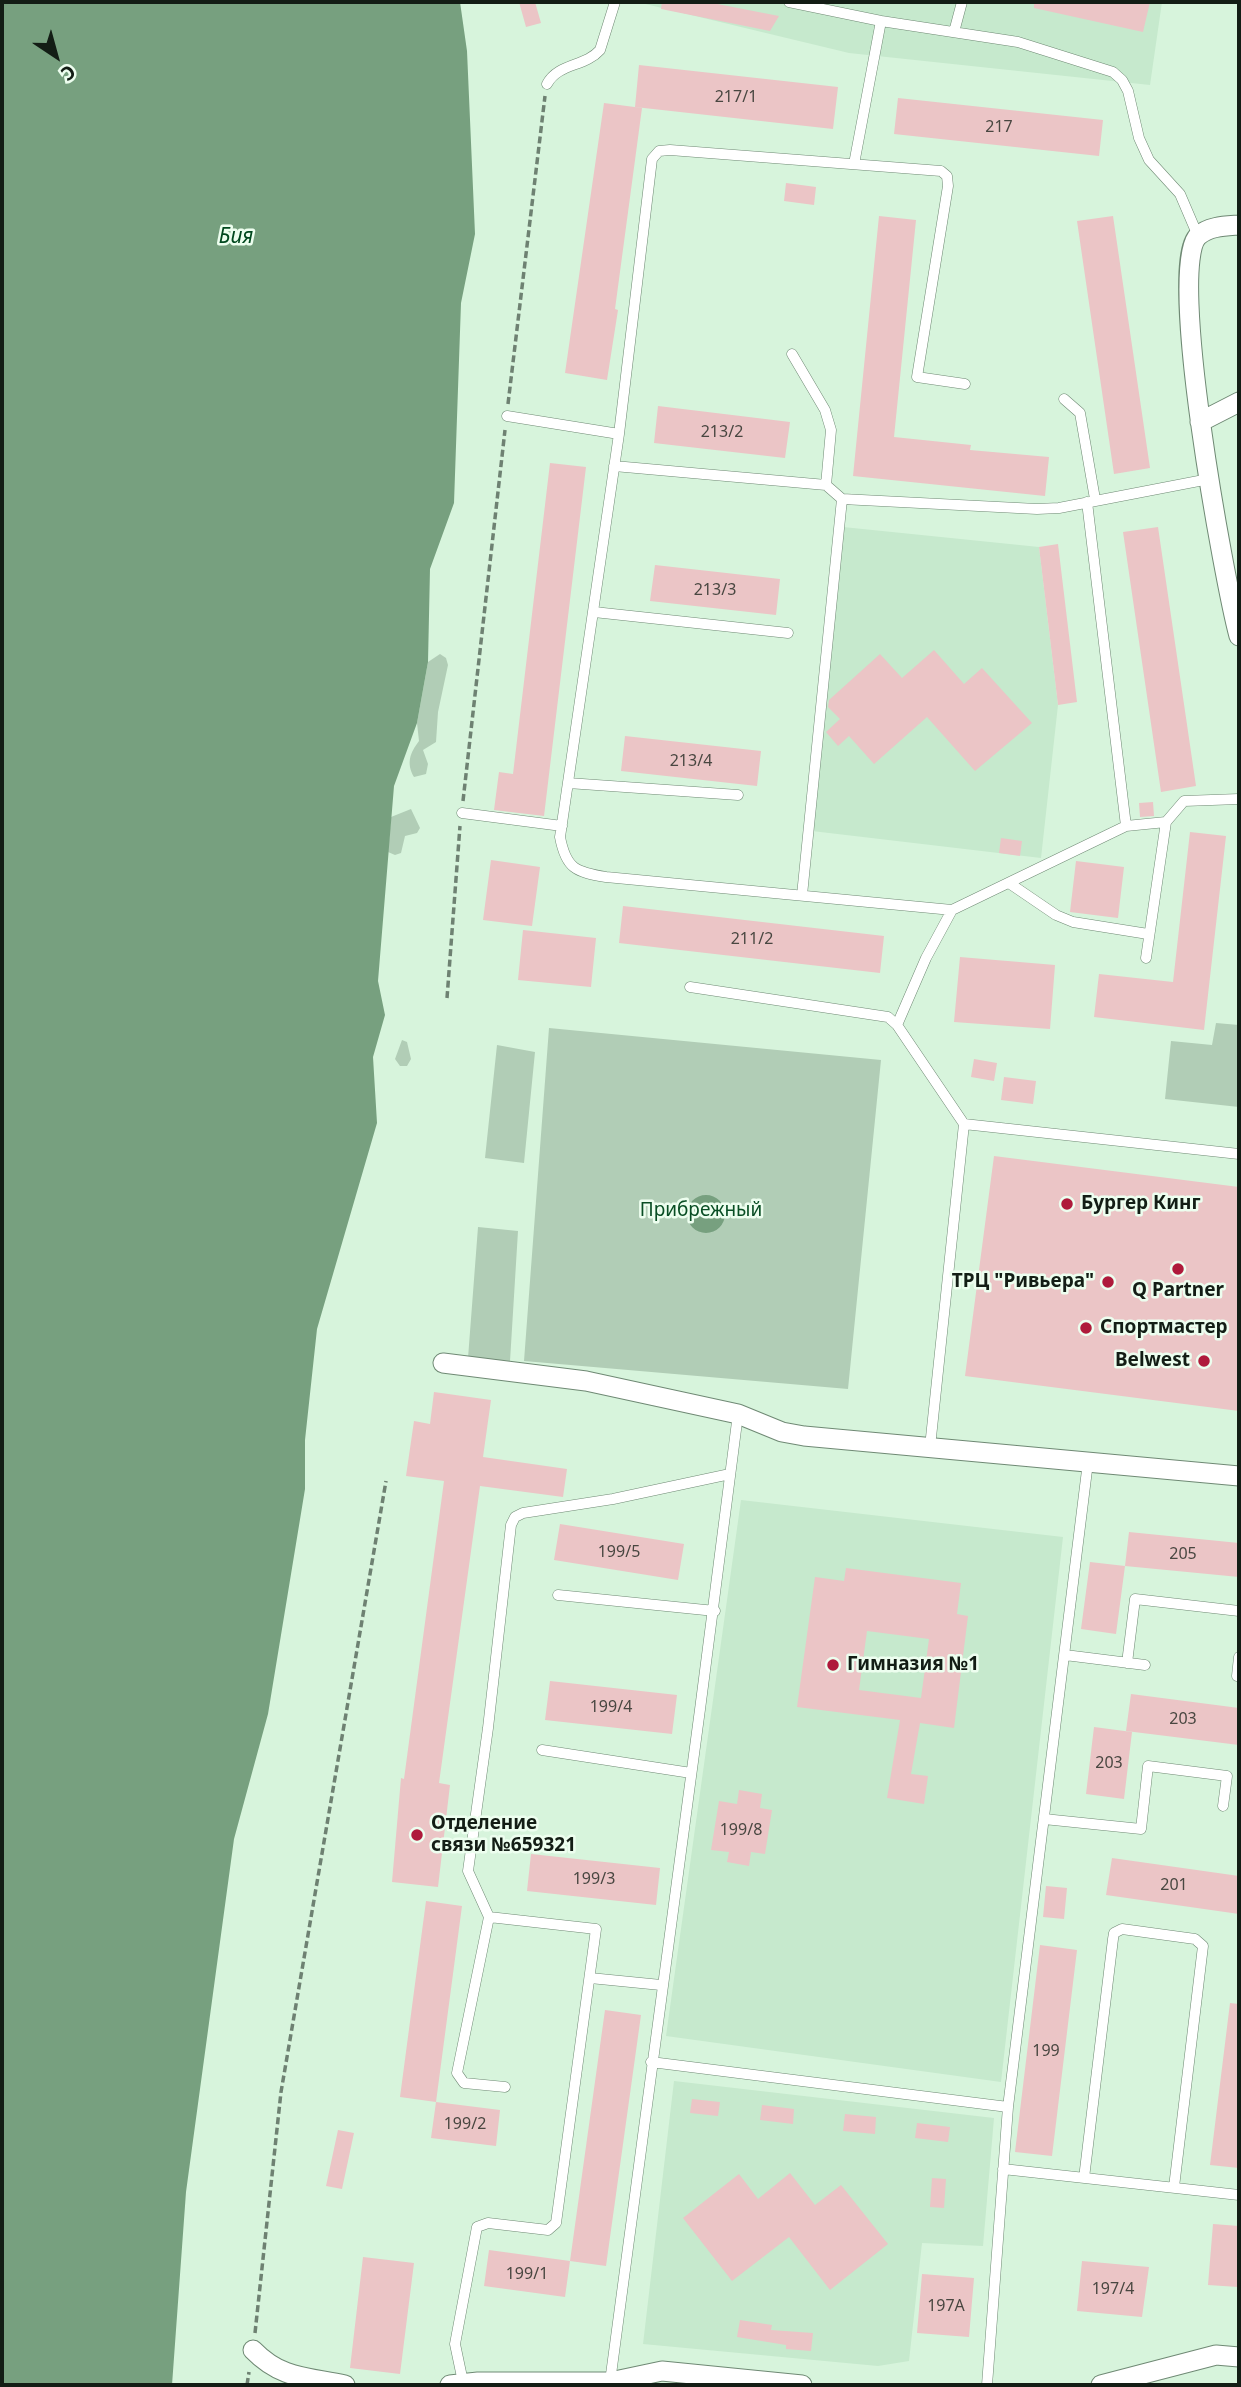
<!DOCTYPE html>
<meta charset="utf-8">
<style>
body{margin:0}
#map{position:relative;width:1241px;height:2387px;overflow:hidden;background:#d7f4dc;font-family:"Noto Sans",sans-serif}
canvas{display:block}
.frame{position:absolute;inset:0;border:4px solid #131d15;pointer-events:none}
.north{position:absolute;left:21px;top:21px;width:70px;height:70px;-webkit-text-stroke:5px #edfeef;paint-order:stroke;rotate:144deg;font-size:19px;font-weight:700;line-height:28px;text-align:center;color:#131d15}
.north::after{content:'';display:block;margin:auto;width:24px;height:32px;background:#131d15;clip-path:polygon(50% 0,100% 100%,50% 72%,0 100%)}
</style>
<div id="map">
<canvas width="1241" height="2387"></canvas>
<div class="frame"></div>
<div class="north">С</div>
</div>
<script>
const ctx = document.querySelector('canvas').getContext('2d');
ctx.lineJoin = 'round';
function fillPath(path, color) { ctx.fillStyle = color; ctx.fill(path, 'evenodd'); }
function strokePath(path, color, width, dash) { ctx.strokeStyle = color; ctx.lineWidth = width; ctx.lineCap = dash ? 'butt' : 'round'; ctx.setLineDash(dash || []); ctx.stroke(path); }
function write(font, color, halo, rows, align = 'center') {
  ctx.font = font + ' "Noto Sans",sans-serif'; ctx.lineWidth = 5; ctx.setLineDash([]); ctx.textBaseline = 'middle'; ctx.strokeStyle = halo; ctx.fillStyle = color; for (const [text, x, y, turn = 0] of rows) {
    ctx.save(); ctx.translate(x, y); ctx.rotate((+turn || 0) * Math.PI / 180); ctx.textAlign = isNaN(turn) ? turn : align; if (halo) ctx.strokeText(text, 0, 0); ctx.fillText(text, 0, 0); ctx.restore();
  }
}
fillPath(new Path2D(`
 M637,2H1162L1150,85L849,53Z
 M843,527L1039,547L1058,705L1041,858L812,831Z
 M741,1500L1063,1537L1001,2082L666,2036Z
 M674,2081L994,2118L983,2246L922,2243L909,2361L878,2366L643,2344Z`), '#c6e9cd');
fillPath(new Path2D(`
 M440,654L446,658L448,665L438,712L436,742L423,750L428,764L426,774L414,777C406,763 410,753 419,741L417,723L428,662Z
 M411,809L420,828L417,833L405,836L401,853L395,855L388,852L391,817Z
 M1216,1023L1239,1025V1107L1165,1099L1171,1041L1212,1045Z
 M549,1028L881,1060L848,1389L524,1361Z
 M402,1040L407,1042L411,1059L407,1066H400L395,1059Z
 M497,1045L535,1052L524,1163L485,1158Z
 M478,1227L518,1231L510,1361L468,1358Z`), '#b1cdb6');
fillPath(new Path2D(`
 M2,2H460L467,51L475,234L461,303L454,503L430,569L428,662L417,723L394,786L378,981L385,1015L373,1057L377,1123L317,1329L305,1440V1489L268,1714L234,1839L186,2192L172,2385H2Z
 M687 1214a19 19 0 1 1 38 0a19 19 0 1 1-38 0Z`), '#77a07f');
fillPath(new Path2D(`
 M519,2H535L541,23L526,27Z
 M662,2H707L779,16L770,31L661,9Z
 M1034,2H1150L1143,32L1034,8Z
 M639,65L838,87L833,129L635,107Z
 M898,98L1103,120L1099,156L894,134Z
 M604,103L642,108L615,309L618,310L607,380L565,373Z
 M786,183L816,187L814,205L784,201Z
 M879,216L916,220L894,437L971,445L970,450L1049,457L1045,496L853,476Z
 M1113,216L1150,468L1114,474L1077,221Z
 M658,406L790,422L785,458L654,443Z
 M550,463L586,467L544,816L494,810L499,772L513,774Z
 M1158,527L1196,786L1161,792L1123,532Z
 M1058,544L1077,702L1058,705L1039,547Z
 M655,565L780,579L776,615L650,601Z
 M934,650L964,684L982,668L1032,723L975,771L927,717L874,764L849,736L838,746L826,732L840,719L828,707L829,700L880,654L902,678Z
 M625,736L761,751L757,786L621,771Z
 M1153,802L1154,816L1140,817L1139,803Z
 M1190,832L1226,836L1204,1030L1094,1017L1099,974L1173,982Z
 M1001,838L1022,841L1020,856L999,853Z
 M491,860L540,867L532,926L483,920Z
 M1076,861L1124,867L1118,918L1070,912Z
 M623,906L884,936L880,973L619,943Z
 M523,930L596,938L591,987L518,980Z
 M960,957L1055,965L1050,1029L954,1022Z
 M974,1059L997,1063L994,1081L971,1077Z
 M1004,1077L1036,1081L1033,1104L1001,1100Z
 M994,1156L1239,1187V1411L965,1376Z
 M434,1392L491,1400L483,1457L567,1469L563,1497L480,1486L439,1783L450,1785L438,1887L392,1882L401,1778L404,1779L444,1481L406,1476L414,1421L430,1424Z
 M560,1524L684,1544L678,1580L554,1560Z
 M1129,1532L1239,1543V1577L1125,1566Z
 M1090,1562L1125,1566L1116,1634L1081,1629Z
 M846,1568L961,1583L957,1614L968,1616L954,1728L920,1723L911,1774L928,1776L924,1804L887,1798L900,1720L797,1707L815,1577L844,1581ZM867,1631L929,1639L921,1698L859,1690Z
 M550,1681L677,1695L672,1734L545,1720Z
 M1131,1694L1239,1708V1745L1126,1731Z
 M1094,1727L1132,1732L1124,1799L1086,1794Z
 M739,1790L762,1794L760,1808L772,1810L765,1854L751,1852L749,1866L727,1862L729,1852L711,1850L719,1801L737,1804Z
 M531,1854L660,1868L656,1905L527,1891Z
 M1112,1858L1239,1876V1914L1106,1895Z
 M1046,1886L1067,1888L1064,1919L1043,1917Z
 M426,1901L462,1906L436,2102L400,2097Z
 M1040,1945L1077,1950L1052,2156L1015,2152Z
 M1230,2003L1239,2004V2168L1210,2165Z
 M605,2010L641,2015L606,2266L570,2261Z
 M692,2099L720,2102L718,2116L690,2113Z
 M436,2102L500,2110L496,2146L431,2138Z
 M762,2105L794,2109L793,2124L760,2120Z
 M845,2114L876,2117L875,2134L843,2131Z
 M917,2123L950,2127L948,2142L915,2138Z
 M338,2130L354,2133L342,2189L326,2186Z
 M790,2173L815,2205L841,2185L888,2244L830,2290L789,2237L732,2281L683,2218L739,2174L758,2199Z
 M932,2178L946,2179L944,2208L930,2207Z
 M1213,2224L1239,2226L1238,2287L1208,2285Z
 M489,2250L570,2261L565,2297L484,2286Z
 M363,2257L414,2263L400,2374L350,2368Z
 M1082,2261L1149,2267L1142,2317L1077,2311Z
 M922,2274L974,2278L969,2337L917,2333Z
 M740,2320L772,2325L771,2330L813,2333L811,2351L786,2349V2345L737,2337Z`), '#ebc5c6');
const service = new Path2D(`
 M789,2L881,21
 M954,32L962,2
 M547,84C558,63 585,67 600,50L615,2
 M854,164L881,21L1018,42L1113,72L1122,80L1128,91L1139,138L1149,160L1180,194L1198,236
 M792,354L825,410L831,430L826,485
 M965,384L917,377L948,186L947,176L941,171L670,150L659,151L652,159L619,434L560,837C566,869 576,872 606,877L952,910L1126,826L1166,822L1184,801L1239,799
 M1064,399L1080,413L1095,499
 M507,416L619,434
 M614,466L826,485L842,499L1037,509L1059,508L1209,479
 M1087,502L1126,826
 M594,612L788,633
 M568,783L738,795
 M462,813L562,826
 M1009,883L1056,915L1073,922L1148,934
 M802,895L842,499
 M1146,958L1166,822
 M690,987L888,1017L897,1025L964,1124
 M897,1025L926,958L952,910
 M930,1447L964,1124L1239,1154
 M558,1595L715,1611
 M1065,1655L1145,1665
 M1127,1663L1135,1599L1239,1611
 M1237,1676L1239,1657
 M542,1750L691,1773
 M1044,1819L1141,1829L1148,1766L1227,1776L1223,1806
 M590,1978L661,1985
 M651,2062L1008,2107
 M505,2087L464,2083L457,2073L489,1917L468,1871L488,1728L511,1525L515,1517L523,1513L613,1499L730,1474
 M1003,2169L1239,2195
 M1084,2178L1113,1939L1114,1933L1122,1929L1195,1939L1203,1946L1174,2187
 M463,2382L455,2344L477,2227L488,2223L548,2230L556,2223L596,1929L489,1917
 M610,2382C652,2059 698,1737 738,1414
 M987,2385L1008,2107L1088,1462`);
const minor = new Path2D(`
 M1239,225C1226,226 1209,226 1198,236C1166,266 1225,584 1239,636
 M1200,422L1239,402
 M443,1363L586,1381L738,1414L782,1432L804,1436L1239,1476
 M253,2350C281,2379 307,2377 345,2385
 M450,2385L478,2382H610L662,2371L802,2385
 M1101,2385L1216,2355L1239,2357`);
strokePath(service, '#6f8974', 11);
strokePath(minor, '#6f8974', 21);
strokePath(new Path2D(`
 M508,404L545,96
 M463,801L505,430
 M447,998L460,826
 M255,2333L281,2092L386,1481
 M247,2385L249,2372`), '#6e8172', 3.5, [7, 3.5]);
strokePath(service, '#fff', 10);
strokePath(minor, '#fff', 19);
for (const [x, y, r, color] of [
 [1067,1204,7,"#af1a3b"],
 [1178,1269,7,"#af1a3b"],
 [1108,1282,7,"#af1a3b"],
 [1086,1328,7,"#af1a3b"],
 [1204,1361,7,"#af1a3b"],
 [833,1665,7,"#af1a3b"],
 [417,1835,7,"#af1a3b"]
]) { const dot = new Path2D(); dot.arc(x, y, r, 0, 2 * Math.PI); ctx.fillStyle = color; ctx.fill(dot); strokePath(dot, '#edfeef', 2.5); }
write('16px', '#494741', null, [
 ["217/1",736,97],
 ["217",999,127],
 ["213/2",722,432],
 ["213/3",715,590],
 ["213/4",691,761],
 ["211/2",752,939],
 ["199/5",619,1552],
 ["205",1183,1554],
 ["199/4",611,1707],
 ["203",1183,1719],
 ["203",1109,1763],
 ["199/8",741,1830],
 ["199/3",594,1879],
 ["201",1174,1885],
 ["199",1046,2051],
 ["199/2",465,2124],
 ["199/1",527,2274],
 ["197/4",1113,2289],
 ["197А",946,2306]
]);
write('bold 19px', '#131d15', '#edfeef', [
 ["Бургер Кинг",1081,1204],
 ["ТРЦ \"Ривьера\"",1094,1282,"right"],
 ["Q Partner",1178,1291,"center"],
 ["Спортмастер",1100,1328],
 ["Belwest",1190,1361,"right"],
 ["Гимназия №1",847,1665],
 ["Отделение",431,1824],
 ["связи №659321",431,1846]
], 'left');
write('19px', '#094e24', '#edfeef', [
 ["Прибрежный",701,1211]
]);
write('italic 21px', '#00481e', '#edfeef', [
 ["Бия",236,237]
]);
</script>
